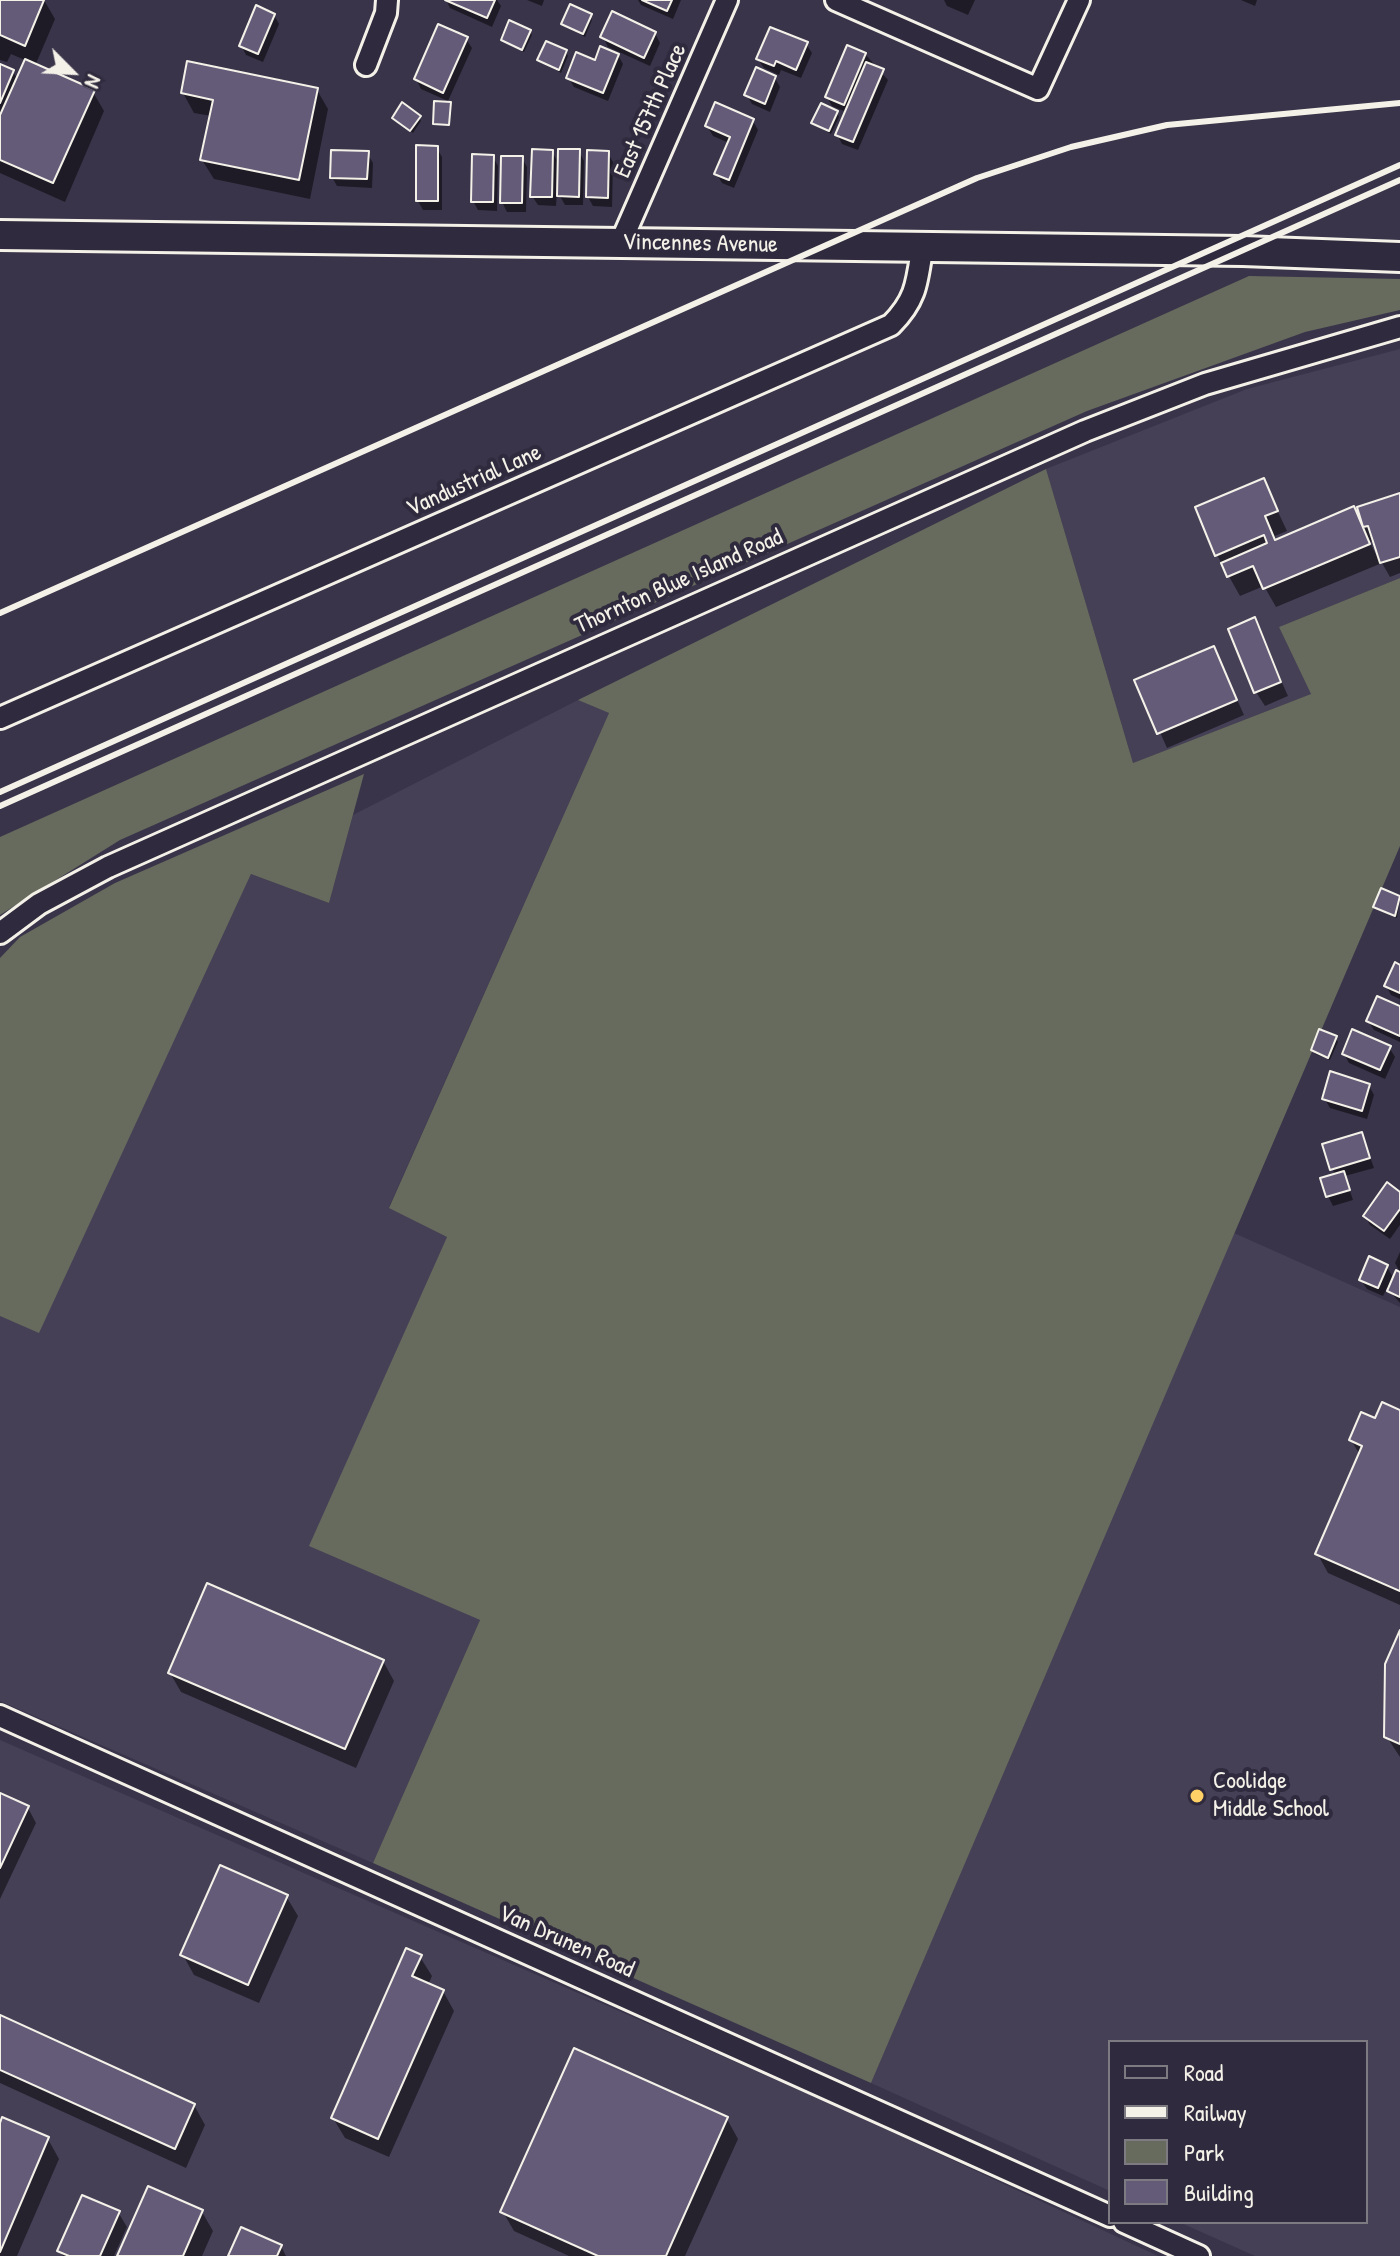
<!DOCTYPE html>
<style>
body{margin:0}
#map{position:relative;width:1400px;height:2256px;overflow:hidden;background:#393449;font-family:"Patrick Hand",sans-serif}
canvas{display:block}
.legend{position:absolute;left:1108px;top:2040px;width:260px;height:184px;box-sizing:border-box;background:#2f2a3d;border:2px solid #7e7a81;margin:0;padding:10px 14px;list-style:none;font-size:24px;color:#f4f1e8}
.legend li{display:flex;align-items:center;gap:16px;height:40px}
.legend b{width:40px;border:2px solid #7e7a81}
.north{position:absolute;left:32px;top:32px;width:80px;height:80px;-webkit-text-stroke:6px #2f2a3d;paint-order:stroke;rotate:114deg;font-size:22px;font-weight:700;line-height:32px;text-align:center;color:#f4f1e8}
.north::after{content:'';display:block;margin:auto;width:28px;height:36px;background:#f4f1e8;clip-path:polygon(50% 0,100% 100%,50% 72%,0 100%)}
</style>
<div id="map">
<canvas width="1400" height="2256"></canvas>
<ul class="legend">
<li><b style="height:10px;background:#2f2a3d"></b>Road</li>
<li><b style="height:10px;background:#f4f1e8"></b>Railway</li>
<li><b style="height:22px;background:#676b5e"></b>Park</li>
<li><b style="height:22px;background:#635b78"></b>Building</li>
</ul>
<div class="north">N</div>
</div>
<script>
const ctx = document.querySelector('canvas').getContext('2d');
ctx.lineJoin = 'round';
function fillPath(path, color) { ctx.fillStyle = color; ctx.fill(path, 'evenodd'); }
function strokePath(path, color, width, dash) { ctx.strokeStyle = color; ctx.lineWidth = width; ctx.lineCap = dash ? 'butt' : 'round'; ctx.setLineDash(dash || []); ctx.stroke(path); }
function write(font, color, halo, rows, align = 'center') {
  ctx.font = font + ' "Patrick Hand",sans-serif'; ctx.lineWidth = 8; ctx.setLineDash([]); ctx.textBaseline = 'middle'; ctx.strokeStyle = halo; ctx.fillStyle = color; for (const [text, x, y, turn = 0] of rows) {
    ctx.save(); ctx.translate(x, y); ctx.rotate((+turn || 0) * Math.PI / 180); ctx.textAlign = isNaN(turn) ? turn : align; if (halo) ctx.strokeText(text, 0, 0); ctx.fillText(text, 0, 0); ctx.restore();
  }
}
fillPath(new Path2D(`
 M1400,349V578L1279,627L1311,694L1133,763L1046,469L1247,389Z
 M578,700L609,713L389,1207L447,1237L310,1546L480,1620L373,1863L0,1701V1316L39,1332L251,874L329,903L353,815Z
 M1234,1233L1400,1307V2256H1255L1179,2222H1366V2042H1110V2191L871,2083Z
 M0,1740L843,2109L1158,2256H0Z`), '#464057');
fillPath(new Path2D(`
 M1249,276L1400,279V310L1305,332L1087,411L120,840L0,915V837Z
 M1046,469L1133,763L1311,694L1279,627L1400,578V846L871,2083L373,1863L480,1620L309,1546L447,1237L389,1208L609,713L578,700Z
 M364,774L329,903L251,874L39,1333L0,1316V958L20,937L115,883Z`), '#676b5e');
fillPath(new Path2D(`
 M0,0H44L55,19L35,66L93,92L104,111L65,202L0,173V66L13,72L18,80L27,61L11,54L7,62L0,60Z
 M446,0H497L501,6L492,27L450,8Z
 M527,0H544L542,6Z
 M638,0H681L673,19L641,5Z
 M944,0H975L968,15L947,6Z
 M1241,0H1257L1255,6Z
 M274,15L279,24L263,62L246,55L241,45Z
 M590,16L592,20L585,37L563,24Z
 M530,31L532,35L524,52L503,40Z
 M655,33L660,43L650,66L608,47L603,37Z
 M466,39L472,48L448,101L421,89L416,79Z
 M806,44L812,53L801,78L781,70L779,75L764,68L758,59Z
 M566,52L568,56L561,73L540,60Z
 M865,54L888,80L858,150L842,144L837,134L846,112L832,106L827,97Z
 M618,55L623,64L608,101L574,87L568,77Z
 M775,78L780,87L770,112L752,104L746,94Z
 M317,90L328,109L310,199L214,179L202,160L211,116L194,113L183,93Z
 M837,113L839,117L831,134L813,123Z
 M419,117L421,121L413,133L394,118Z
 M753,121L758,130L734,188L722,183L716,173L729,143L713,136L707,126Z
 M437,148L442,157V210H423L418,201Z
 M579,151L584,161L583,205H565L557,191L556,206L538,205L532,196L552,152L560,165Z
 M367,153L373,163L372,188L337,186L332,177Z
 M608,153L613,162L612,207L593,206L588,197Z
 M493,157L498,166L497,211L478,210L473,201Z
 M522,158L527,167L526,212H507L502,202Z
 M1263,480L1287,531L1275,536L1277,541L1354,509L1362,524L1400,495V573L1390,577L1382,563L1276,607L1264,586L1240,596L1217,555ZM1375,540L1381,558L1378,559L1370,542Z
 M1254,620L1288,696L1265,706L1256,692Z
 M1214,648L1244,715L1167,748L1137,681Z
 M1382,890L1400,898L1397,918L1375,906Z
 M1400,967V999L1391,995L1386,986Z
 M1400,1009V1042L1374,1030L1368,1021Z
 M1336,1038L1338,1042L1330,1060L1315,1054L1313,1050Z
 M1389,1047L1395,1057L1385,1079L1349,1063L1344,1054Z
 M1369,1086L1374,1095L1367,1119L1330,1108L1324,1098Z
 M1362,1135L1374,1168L1345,1176L1353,1200L1333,1206L1328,1196L1335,1175L1325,1146Z
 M1400,1194V1225L1390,1239L1370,1225L1365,1216Z
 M1400,1252V1272L1395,1263Z
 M1387,1267L1394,1279L1400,1274V1303L1387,1288L1383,1296L1367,1289L1361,1280Z
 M1400,1412V1605L1328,1573L1317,1553L1360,1455L1351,1440L1376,1421Z
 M1400,1635V1757L1386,1736Z
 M383,1661L394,1681L356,1768L181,1692L170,1673Z
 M0,1795L28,1808L36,1823L0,1899Z
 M286,1896L298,1916L259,2003L194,1975L183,1955Z
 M420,1957L432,1976L428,1985L443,1991L454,2011L389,2157L345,2138L333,2118Z
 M0,2018L194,2105L205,2125L186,2168L0,2083Z
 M727,2119L738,2139L685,2256H569L514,2231L503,2212Z
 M0,2128L48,2139L59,2159L17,2256H0Z
 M118,2212L127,2227L114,2256H63L60,2251Z
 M202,2212L213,2231L202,2256H119Z
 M281,2246L286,2256H230Z`), '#0007');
const building = new Path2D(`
 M0,0H44L25,46L0,35Z
 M445,0H495L487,18Z
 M642,0H672L667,11Z
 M570,4L592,14L583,34L561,24Z
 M256,5L275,14L258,54L239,46Z
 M612,11L656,32L644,58L600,37Z
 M509,20L531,30L522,50L501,40Z
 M438,24L468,37L443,93L414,79Z
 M770,27L808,42L796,70L776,61L774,66L756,59Z
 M546,41L567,50L559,70L537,60Z
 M847,45L866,53L844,105L825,97Z
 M600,46L619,54L603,93L566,78L576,52L595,60Z
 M25,59L95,90L53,183L0,160V115Z
 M187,61L318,88L299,180L200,160L213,100L181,93Z
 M866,62L884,69L853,142L835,135Z
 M0,64L14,70L0,103Z
 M756,67L776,76L765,104L744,95Z
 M434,101L451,102L449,125L433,124Z
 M402,102L421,116L410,131L392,118Z
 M715,102L754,119L729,180L714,174L730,137L705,126Z
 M821,103L838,111L829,131L811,123Z
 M416,145L438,146V201H416Z
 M532,149L553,150L552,197H530Z
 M558,149H580L579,197L557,196Z
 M331,150L369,151L367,179L330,178Z
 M587,150L609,151L608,198L586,197Z
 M472,154L494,155L493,202H471Z
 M501,156H523L522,203H500Z
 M1264,478L1278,511L1265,516L1275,540L1354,506L1370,544L1263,589L1253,566L1227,577L1221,563L1267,543L1264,535L1215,556L1195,507Z
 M1400,493V557L1380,563L1368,526L1363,527L1357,507Z
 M1255,617L1281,682L1254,693L1228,629Z
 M1214,646L1237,700L1157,734L1134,680Z
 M1381,888L1400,896L1395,916L1373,907Z
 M1395,962L1400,965V993L1384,986Z
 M1377,996L1400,1006V1036L1366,1021Z
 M1319,1029L1337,1036L1328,1058L1311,1050Z
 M1352,1029L1391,1046L1380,1070L1342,1054Z
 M1330,1071L1370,1084L1362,1111L1322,1099Z
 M1362,1132L1370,1158L1330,1170L1322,1144Z
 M1344,1171L1350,1190L1326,1197L1320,1178Z
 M1387,1182L1400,1192V1209L1384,1231L1363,1216Z
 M1369,1256L1388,1265L1378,1288L1359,1280Z
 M1396,1270L1400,1272V1297L1387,1291Z
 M1382,1402L1400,1410V1591L1315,1554L1362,1446L1349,1440L1361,1412L1375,1418Z
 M207,1583L384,1660L345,1749L168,1673Z
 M1400,1630V1744L1384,1737L1385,1664Z
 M0,1793L29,1806L0,1868Z
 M220,1865L288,1895L248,1985L180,1955Z
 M406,1948L422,1955L412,1976L444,1990L378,2139L331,2118Z
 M0,2015L195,2104L175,2149L0,2070Z
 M574,2048L728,2117L666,2256H598L500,2212Z
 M2,2117L49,2137L0,2252V2123Z
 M148,2186L203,2210L183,2256H117Z
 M82,2195L120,2211L100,2256H69L57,2251Z
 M241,2227L282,2245L277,2256H228Z`);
fillPath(building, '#635b78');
strokePath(building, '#f4f1e8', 2);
const street = new Path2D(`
 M836,0L1038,89L1079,0
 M366,65L386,13L387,0
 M621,242L727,0
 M0,718L891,325C916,300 917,283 922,249
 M0,933L39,904L108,867L1085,431L1205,384L1400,327
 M0,1716L1110,2216
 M1124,2222L1199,2256`);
const secondary = new Path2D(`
 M0,235L1243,251L1400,257`);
strokePath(street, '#f4f1e8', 26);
strokePath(secondary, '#f4f1e8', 34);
strokePath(street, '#2f2a3d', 20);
strokePath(secondary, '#2f2a3d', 28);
strokePath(new Path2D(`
 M0,613L977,178L1071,147L1167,125L1400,103
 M0,792L1400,165
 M0,806L1400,180`), '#f4f1e8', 6);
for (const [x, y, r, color] of [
 [1197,1796,8,"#ffd166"]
]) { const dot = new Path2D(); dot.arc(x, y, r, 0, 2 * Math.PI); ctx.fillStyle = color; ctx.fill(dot); strokePath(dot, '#2f2a3d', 3); }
write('24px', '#f4f1e8', '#2f2a3d', [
 ["East 157th Place",651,111,-66],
 ["Vincennes Avenue",700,244,1],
 ["Vandustrial Lane",474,481,-24],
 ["Thornton Blue Island Road",679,582,-24],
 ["Van Drunen Road",566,1942,24]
]);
write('24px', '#f4f1e8', '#2f2a3d', [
 ["Coolidge",1213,1782],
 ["Middle School",1213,1810]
], 'left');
</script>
